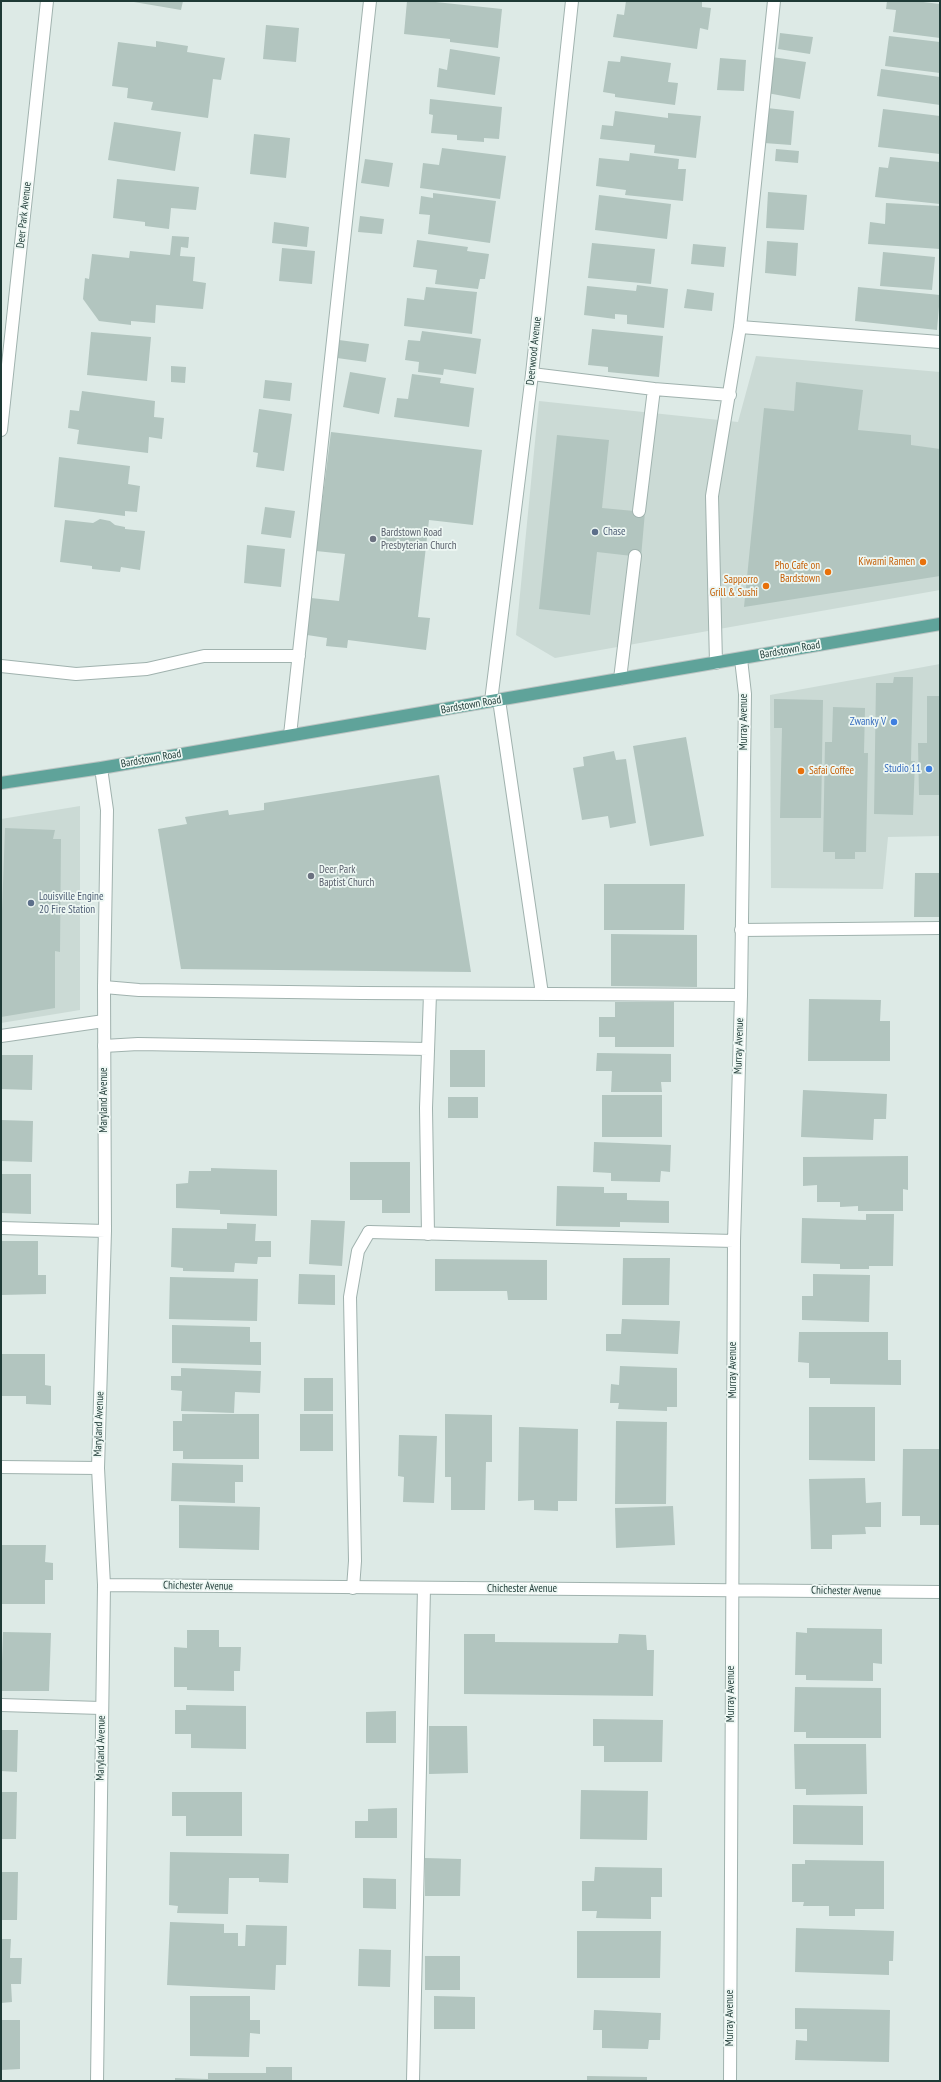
<!DOCTYPE html>
<style>
body{margin:0}
#map{position:relative;width:941px;height:2082px;overflow:hidden;background:#ddeae6;font-family:"PT Sans Narrow",sans-serif}
canvas{display:block}
.frame{position:absolute;inset:0;border:2px solid #1e3a36;pointer-events:none}
</style>
<div id="map">
<canvas width="941" height="2082"></canvas>
<div class="frame"></div>
</div>
<script>
const ctx = document.querySelector('canvas').getContext('2d');
ctx.lineJoin = 'round';
function fillPath(path, color) { ctx.fillStyle = color; ctx.fill(path, 'evenodd'); }
function strokePath(path, color, width, dash) { ctx.strokeStyle = color; ctx.lineWidth = width; ctx.lineCap = dash ? 'butt' : 'round'; ctx.setLineDash(dash || []); ctx.stroke(path); }
function write(font, color, halo, rows, align = 'center') {
  ctx.font = font + ' "PT Sans Narrow",sans-serif'; ctx.lineWidth = 3.5; ctx.setLineDash([]); ctx.textBaseline = 'middle'; ctx.strokeStyle = halo; ctx.fillStyle = color; for (const [text, x, y, turn = 0] of rows) {
    ctx.save(); ctx.translate(x, y); ctx.rotate((+turn || 0) * Math.PI / 180); ctx.textAlign = isNaN(turn) ? turn : align; if (halo) ctx.strokeText(text, 0, 0); ctx.fillText(text, 0, 0); ctx.restore();
  }
}
fillPath(new Path2D(`
 M756,356L940,372V590L555,658L516,635L539,401L738,422Z
 M940,664V836L888,837L883,889L771,888L770,695Z
 M80,806V1010L1,1023V819Z`), '#cbdad5');
fillPath(new Path2D(`
 M128,1H183L181,10Z
 M407,1H426L502,9L498,48L450,42V39L404,34Z
 M626,1H702V7L711,8L708,30L700,28L697,49L613,37L617,14L624,15Z
 M887,1H915L940,4V38L893,32L896,10L886,9Z
 M266,25L299,28L296,62L263,59Z
 M780,33L813,37L810,54L778,49Z
 M889,36L940,42V73L885,66Z
 M156,41L188,46L187,52L225,58L221,80L213,79L208,118L151,110L153,102L127,98L128,88L112,86L118,42L156,47Z
 M450,49L500,57L495,95L437,87L439,68L447,70Z
 M621,56L671,63L668,82L678,83L675,105L615,97V94L603,92L608,61L620,62Z
 M772,57L806,62L800,99L767,93Z
 M720,58L746,60L744,91L717,90Z
 M881,69L940,77V105L877,96Z
 M430,99L502,107L499,139L484,138V142L457,140V135L431,133L433,115L429,114Z
 M767,108L794,111L791,145L764,143Z
 M883,109L940,116V154L878,147Z
 M615,111L668,118V113L701,116L696,158L654,153L655,145L600,139L602,125L613,126Z
 M114,122L181,132L175,171L108,160Z
 M254,134L290,138L286,178L250,174Z
 M442,148L506,156L500,199L420,188L423,163L439,165Z
 M776,149L799,151L798,163L775,161Z
 M630,153L679,159L678,169H686L683,201L625,195L626,190L596,186L599,158L629,161Z
 M890,157L940,162V204L875,197L879,167L888,168Z
 M365,159L393,163L389,187L361,183Z
 M117,179L199,187L196,210L171,208L169,229L145,226V222L113,218Z
 M768,192L807,195L804,230L766,228Z
 M433,193L496,201L490,243L428,234L430,215L419,214L421,196L433,198Z
 M599,195L671,204L667,239L595,230Z
 M886,203L940,206V249L868,244L870,222L885,224Z
 M360,216L384,219L382,234L358,232Z
 M274,222L309,227L307,247L272,243Z
 M172,236L189,237L188,248L181,247L180,256L195,257L193,281L206,283L203,309L156,305L155,323L131,321V325L99,321L83,299L85,278L89,279L92,254L129,258L130,251L170,255Z
 M417,240L468,247L467,251L489,254L485,279H480L478,289L435,284L437,270L413,267Z
 M767,241L798,243L796,276L765,273Z
 M592,243L655,249L651,284L588,278Z
 M693,244L726,247L724,267L691,264Z
 M282,248L315,251L312,284L279,281Z
 M883,252L935,257L932,290L880,286Z
 M637,285L668,289L664,328L627,324V315L615,314V319L584,315L587,286L636,291Z
 M426,287L477,292L472,334L404,326L407,298L424,300Z
 M858,287L940,295L937,330L855,321Z
 M687,289L714,293L712,311L684,308Z
 M592,329L663,336L659,377L608,372V367L588,365Z
 M422,331L481,339L476,374L444,369L443,375L418,372L419,362L405,360L408,340L420,341Z
 M91,332L151,337L147,381L87,375Z
 M339,340L369,344L366,362L337,358Z
 M171,366L186,367L185,383L171,382Z
 M350,372L386,378L379,414L343,407Z
 M412,374L441,378L440,383L474,388L469,427L394,417L397,398L408,399Z
 M265,380L292,383L290,401L263,398Z
 M796,382L863,390L858,430L911,435V445L940,449V576L744,607L764,408L794,411Z
 M82,391L155,401L154,417L164,418L162,439L149,437L148,453L77,444L79,430L68,428L70,410L79,411Z
 M259,409L292,414L284,471L256,467L258,453L253,452Z
 M331,432L482,450L473,525L429,520L418,617L430,618L426,650L348,640L347,648L326,646L327,638L307,635L311,598L339,601L345,554L316,551Z
 M557,435L609,440L602,508L645,512L641,557L597,552L590,615L539,609Z
 M59,457L130,466L128,484L140,486L137,512L125,511V516L54,507Z
 M265,507L295,511L291,538L261,534Z
 M100,519L110,521L115,525L125,527V529L145,531L140,570L121,567L120,572L92,569V566L60,562L65,520L93,523Z
 M247,545L285,549L281,587L244,583Z
 M894,677H913L911,761H915L913,815L874,814L876,683H893Z
 M927,696H940V795H919L918,743H927Z
 M774,699L823,700L821,818H780L782,728H774Z
 M833,707L865,708L864,753H868L866,852H855V859H835V852H823L825,742H832Z
 M686,737L704,836L650,846L633,746Z
 M614,751L616,760L626,759L636,823L610,828L608,816L582,820L573,768L584,766L583,757Z
 M439,775L471,972L181,969L158,829L187,824L185,817L228,810L229,815L264,810V803Z
 M5,828L55,830L53,839H61L60,952L55,951V1008L1,1017V939Z
 M915,873H940V917H914Z
 M604,884H685L684,930H604Z
 M611,934L697,935V987L611,986Z
 M809,999L881,1000L880,1021H890V1061H808Z
 M615,1002H674V1047H615V1037H599V1017H615Z
 M450,1050H485V1087H450Z
 M597,1053L671,1054V1082H661L662,1092H611L612,1071H596Z
 M1,1055H33L32,1090L1,1089Z
 M803,1090L887,1094L886,1119H874L873,1140L801,1137Z
 M602,1095H662V1137H602Z
 M448,1097H478V1118H448Z
 M1,1120L33,1121L32,1162L1,1161Z
 M594,1142L671,1145L670,1172L661,1171L660,1182L611,1181V1173L593,1172Z
 M908,1156V1190L903,1189V1211H858V1206L840,1207V1202H817V1185L803,1186V1157Z
 M350,1162H410V1213H382V1200H350Z
 M211,1168L277,1170V1216L220,1214V1210L176,1208V1184L188,1183L189,1171H211Z
 M1,1174H31V1214L1,1213Z
 M557,1186L604,1187V1193H627V1200L669,1201V1223L620,1222V1227L556,1226Z
 M866,1214H894L893,1266H869V1269H840V1264L801,1263L802,1218L866,1220Z
 M311,1220L345,1221L342,1266L309,1264Z
 M227,1223L256,1224L255,1241H271V1257H258L257,1264L235,1263L234,1272L183,1271V1268L171,1267L172,1228L227,1229Z
 M1,1241H38V1275H46V1294L1,1295Z
 M623,1258H670L669,1305H622Z
 M435,1259L547,1260V1300H508L507,1291H435Z
 M299,1274L335,1275V1305L298,1304Z
 M813,1274L870,1275L869,1322L802,1320V1296H813Z
 M170,1277L258,1279L257,1321L169,1319Z
 M622,1319L680,1321L678,1354L606,1351V1334H621Z
 M172,1325L250,1327V1342H261V1365L172,1363Z
 M799,1332H888V1360H901V1385L830,1384V1378H809V1363L798,1362Z
 M1,1354H45V1385L51,1386V1405L26,1404V1396H1Z
 M620,1366L677,1368V1407H667V1411L618,1409L619,1403H610L611,1384L619,1385Z
 M181,1368L261,1371L260,1393L235,1392L234,1413L181,1411L182,1391L171,1390V1376H181Z
 M304,1378H333V1411H304Z
 M809,1407H875V1461L809,1460Z
 M182,1414H259V1459H183V1451H173V1421H182Z
 M300,1414H333V1451H300Z
 M445,1414L492,1415V1462H486L485,1510H451V1477H445Z
 M616,1421L667,1422L666,1504H615Z
 M519,1427L578,1429L577,1501H558V1511L534,1510V1500L518,1501Z
 M399,1435L437,1436L434,1503L403,1502L404,1477L398,1476Z
 M903,1449H940L939,1525H920V1516H902Z
 M172,1463L243,1465V1482H235V1503L171,1501Z
 M865,1478L866,1503L881,1502V1527H865L866,1534L832,1535V1549H811L809,1479Z
 M179,1505L260,1507L259,1550L179,1548Z
 M673,1506L675,1545L616,1548L615,1508Z
 M1,1545H46L45,1562L53,1563V1580H45V1604H1Z
 M807,1628L882,1629V1664L873,1663V1681L806,1680V1675H795L796,1632L807,1633Z
 M187,1630H219V1647H241L240,1671H234V1691L187,1690V1687H174V1647L187,1648Z
 M3,1632L51,1633L49,1691H1Z
 M464,1634H495V1642L618,1643L619,1634L646,1635L647,1650H654L653,1696L464,1694Z
 M795,1687L881,1688V1738H806V1732H794Z
 M186,1705L246,1706V1749L191,1748V1734H175V1710H186Z
 M396,1711V1743H366V1712Z
 M593,1719L663,1720L662,1762H604V1746H593Z
 M429,1726H467L468,1773L429,1774Z
 M1,1730H18L17,1772L1,1771Z
 M794,1744H866L867,1794L806,1795V1789H795Z
 M581,1790L648,1791L647,1840L580,1839Z
 M1,1792H17L16,1839H1Z
 M172,1792H242V1836H186V1816H172Z
 M793,1805L863,1806V1845L793,1844Z
 M397,1808V1838H355V1821H368V1809Z
 M170,1852L289,1854L288,1883L259,1882V1878H229L228,1914L177,1913L178,1906L169,1905Z
 M425,1858L461,1859L460,1896H425Z
 M805,1860L884,1861V1909H855V1916H829V1906H803L804,1902H792V1864H805Z
 M595,1867L662,1868V1897H651V1919L596,1918L597,1911H582V1881H594Z
 M1,1872H18L17,1920H1Z
 M363,1878L396,1879V1909L363,1908Z
 M170,1922L224,1924V1933H238V1946H245L246,1925L287,1926L286,1965H276L275,1990L167,1985Z
 M796,1928L894,1931L893,1961H889V1975L795,1972Z
 M577,1931H661L660,1978H577Z
 M1,1939H11L10,1958H22L21,1984H11L12,2002L1,2003Z
 M359,1949L391,1950L390,1987L358,1986Z
 M425,1956H460V1990H425Z
 M190,1996H250V2020H260V2034L250,2033L249,2057L190,2056Z
 M434,1996L475,1997V2029H434Z
 M795,2008L890,2010L889,2062L795,2060L796,2040L807,2041V2029H795Z
 M594,2010L661,2013L660,2040H649L648,2049L602,2048V2030H593Z
 M1,2020H20V2069L1,2070Z
 M266,2067H292V2081H175V2078L208,2079V2073H266Z
 M587,2076L647,2077V2081H587Z`), '#b2c5bf');
const service = new Path2D(`
 M532,374L654,389L730,395
 M639,511L654,389
 M716,663L712,496L740,327L774,1
 M1,666L76,674L147,669L204,656H299
 M620,679L635,556
 M499,700L542,994
 M290,735L370,1
 M104,987L139,990L362,993L741,995
 M1,1036L104,1021
 M104,1046L138,1044L428,1049
 M428,1234L426,1108L430,994
 M353,1588L355,1561L350,1297L358,1251L369,1232
 M1,1705L101,1708
 M413,2081L424,1588`);
const minor = new Path2D(`
 M740,327L940,342
 M1,430L47,1
 M491,701L532,374L572,1
 M741,930L940,928
 M1,1228L105,1231
 M369,1232L734,1241
 M1,1467L98,1468
 M104,1585L940,1592
 M97,2081L104,1585L98,1468L105,1231L104,987L107,810L101,768
 M730,2081L734,1241L741,995L745,694L741,659`);
const primary = new Path2D(`
 M1,783L101,768L940,624`);
strokePath(service, '#a0b2ae', 14);
strokePath(minor, '#a0b2ae', 14);
strokePath(primary, '#bcc4c3', 14);
strokePath(service, '#fff', 12);
strokePath(minor, '#fff', 12);
strokePath(primary, '#5fa39a', 12);
for (const [x, y, r, color] of [
 [595,532,4,"#5c6f8a"],
 [373,539,4,"#6b7280"],
 [923,562,4,"#e8710a"],
 [828,572,4,"#e8710a"],
 [766,586,4,"#e8710a"],
 [894,722,4,"#3f7fe0"],
 [929,769,4,"#3f7fe0"],
 [801,771,4,"#e8710a"],
 [311,876,4,"#6b7280"],
 [31,903,4,"#5c6f8a"]
]) { const dot = new Path2D(); dot.arc(x, y, r, 0, 2 * Math.PI); ctx.fillStyle = color; ctx.fill(dot); strokePath(dot, '#edf7f3', 1.5); }
write('11px', '#1e3a36', '#edf7f3', [
 ["Deer Park Avenue",24,215,-84],
 ["Deerwood Avenue",534,351,-84],
 ["Bardstown Road",790,650,-10],
 ["Bardstown Road",471,705,-10],
 ["Murray Avenue",744,722,-90],
 ["Bardstown Road",151,759,-10],
 ["Murray Avenue",739,1046,-88],
 ["Maryland Avenue",104,1100,-90],
 ["Murray Avenue",733,1370,-90],
 ["Maryland Avenue",99,1424,-88],
 ["Chichester Avenue",198,1586,1],
 ["Chichester Avenue",522,1589],
 ["Chichester Avenue",846,1591,1],
 ["Murray Avenue",731,1694,-90],
 ["Maryland Avenue",101,1748,-89],
 ["Murray Avenue",730,2018,-90]
]);
write('11px', '#4e5e75', '#edf7f3', [
 ["Chase",603,532],
 ["Louisville Engine",39,897],
 ["20 Fire Station",39,910]
], 'left');
write('11px', '#5b616d', '#edf7f3', [
 ["Bardstown Road",381,533],
 ["Presbyterian Church",381,546],
 ["Deer Park",319,870],
 ["Baptist Church",319,883]
], 'left');
write('11px', '#c56008', '#edf7f3', [
 ["Kiwami Ramen",915,562],
 ["Pho Cafe on",820,566],
 ["Bardstown",820,579],
 ["Sapporro",758,580],
 ["Grill & Sushi",758,593],
 ["Safai Coffee",809,771,"left"]
], 'right');
write('11px', '#366cbe', '#edf7f3', [
 ["Zwanky V",886,722],
 ["Studio 11",921,769]
], 'right');
</script>
